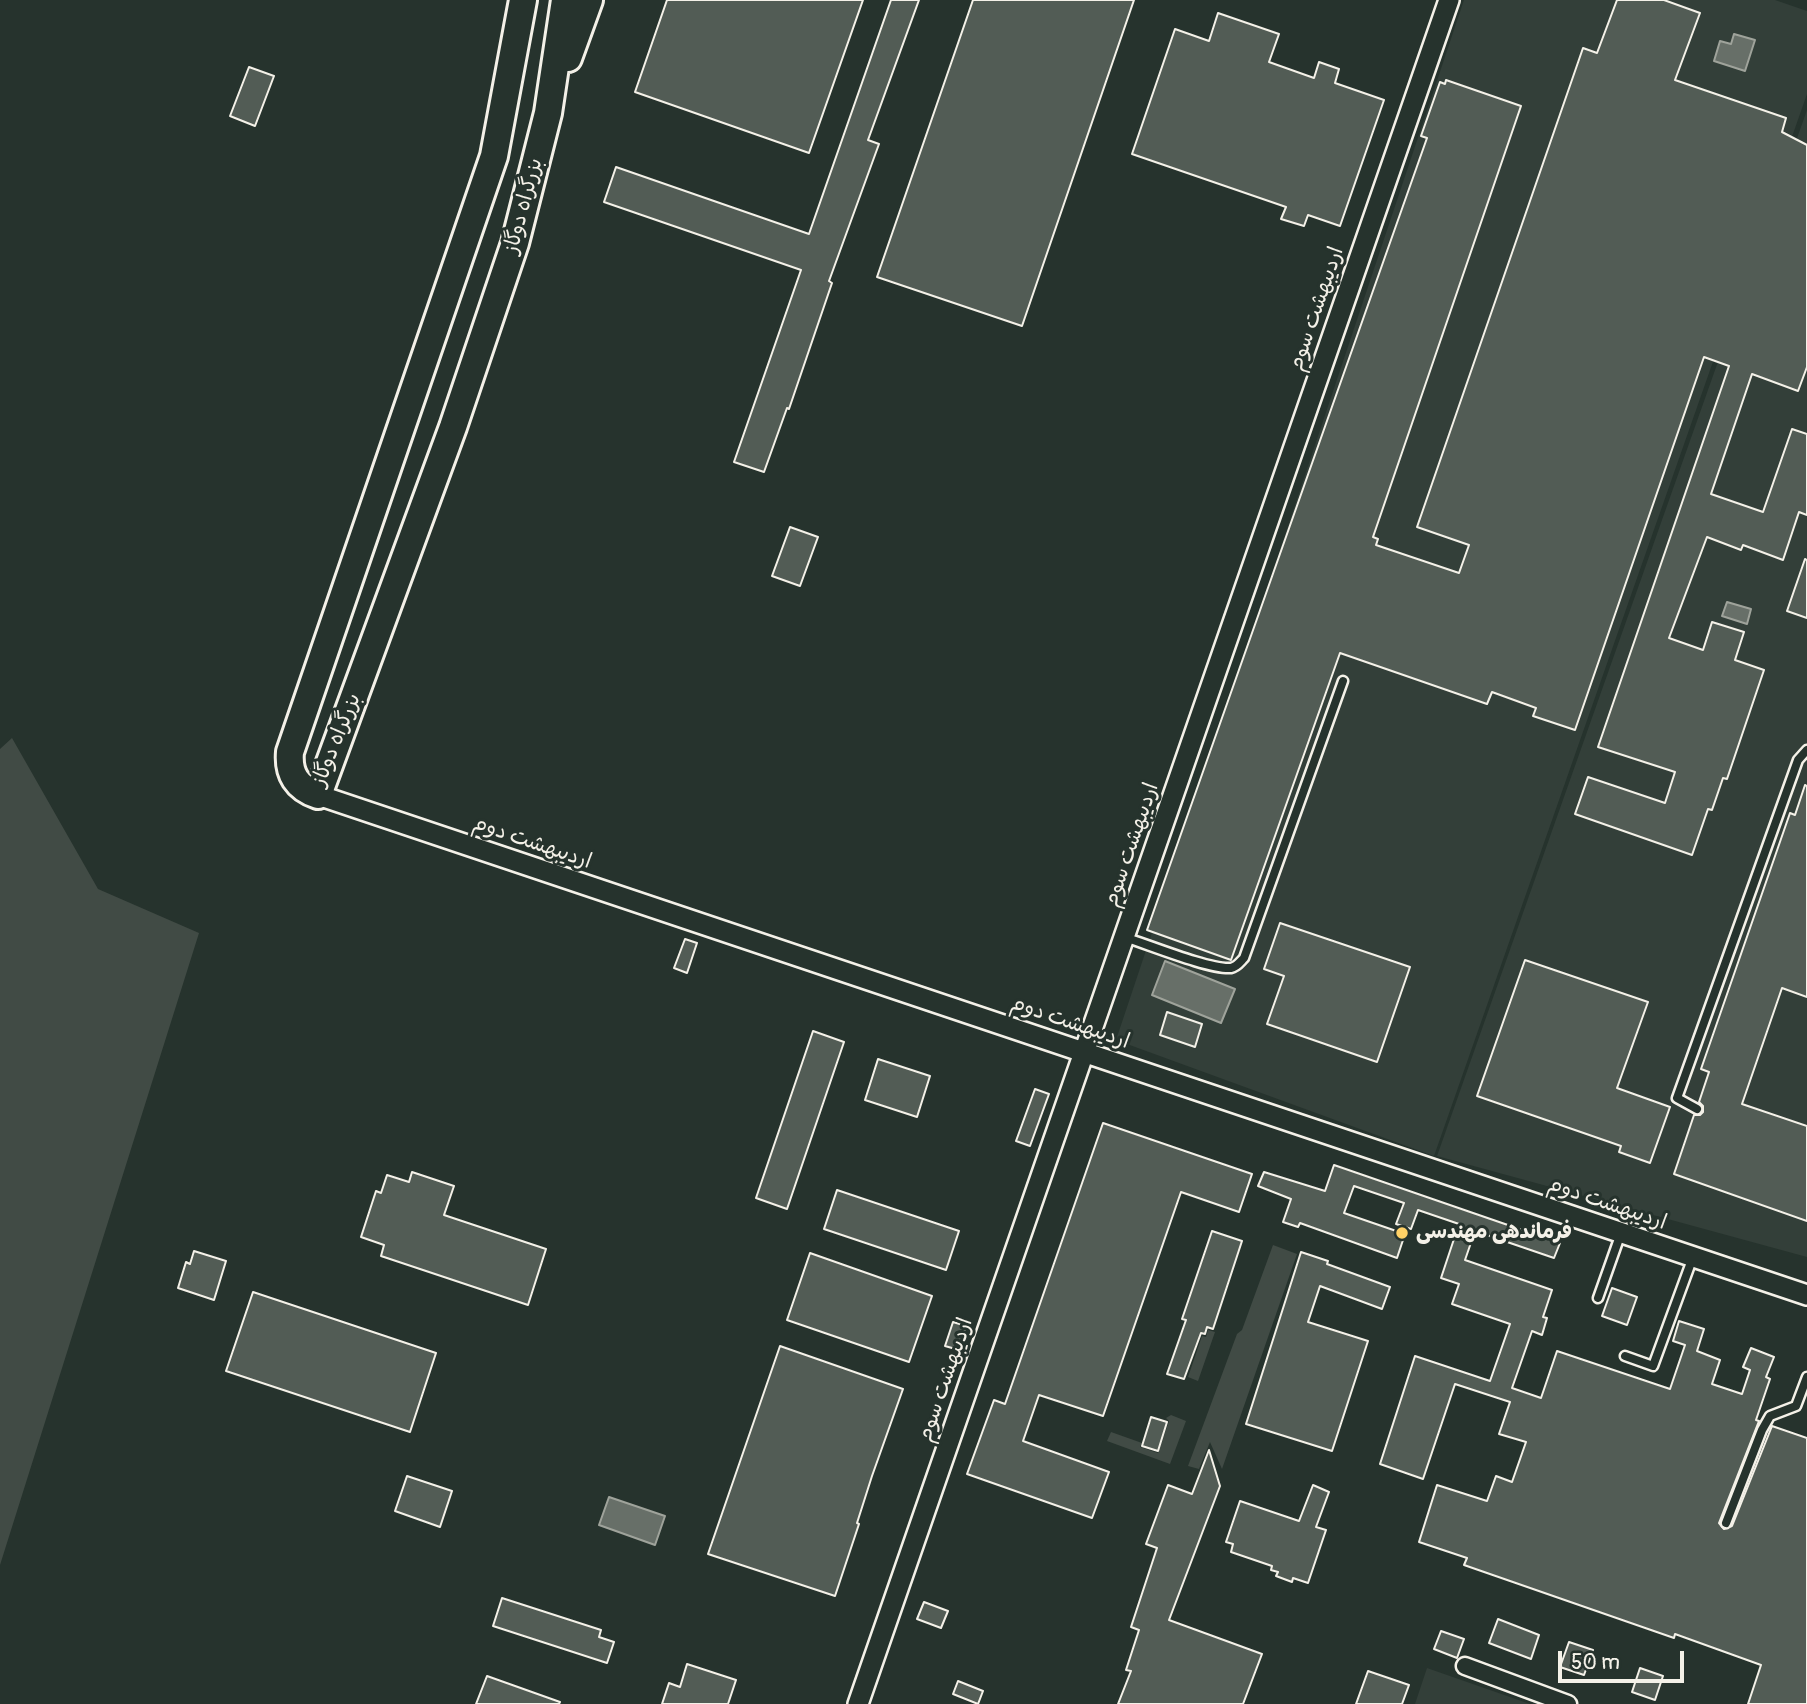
<!DOCTYPE html>
<meta charset="utf-8">
<style>
body{margin:0}
#map{position:relative;width:1807px;height:1704px;overflow:hidden;background:#26332d;font-family:Pangolin,sans-serif}
canvas{display:block}
.scale{position:absolute;left:1558px;top:1651px;width:126px;height:32px;box-sizing:border-box;border:4px solid #f4f1e8;border-top:0;padding-left:9px;font-size:21px;line-height:24px;white-space:nowrap;color:#f4f1e8;-webkit-text-stroke:5px #26332d;paint-order:stroke}
</style>
<div id="map">
<canvas width="1807" height="1704"></canvas>
<div class="scale">50 m</div>
</div>
<script>
const ctx = document.querySelector('canvas').getContext('2d');
ctx.lineJoin = 'round';
function fillPath(path, color) { ctx.fillStyle = color; ctx.fill(path, 'evenodd'); }
function strokePath(path, color, width, dash) { ctx.strokeStyle = color; ctx.lineWidth = width; ctx.lineCap = dash ? 'butt' : 'round'; ctx.setLineDash(dash || []); ctx.stroke(path); }
function write(font, color, halo, rows, align = 'center') {
  ctx.font = font + ' Pangolin,"Playpen Sans Arabic",sans-serif'; ctx.lineWidth = 6; ctx.setLineDash([]); ctx.textBaseline = 'middle'; ctx.strokeStyle = halo; ctx.fillStyle = color; for (const [text, x, y, turn = 0] of rows) {
    ctx.save(); ctx.translate(x, y); ctx.rotate((+turn || 0) * Math.PI / 180); ctx.textAlign = isNaN(turn) ? turn : align; if (halo) ctx.strokeText(text, 0, 0); ctx.fillText(text, 0, 0); ctx.restore();
  }
}
fillPath(new Path2D(`
 M1464,0H1775L1807,11V94L1434,1156L1116,1040Z
 M1807,110V1257L1437,1156Z
 M1427,1668L1530,1704H1415Z`), '#333f39');
fillPath(new Path2D(`
 M12,738L98,889L199,933L0,1565V749Z
 M1273,1245L1297,1254L1222,1469L1210,1442L1199,1469L1188,1466L1237,1334L1242,1330Z
 M1208,1330L1215,1332L1198,1381L1188,1377L1202,1336L1206,1337Z
 M1171,1415L1186,1421L1170,1464L1107,1441L1111,1432L1142,1443L1140,1447L1158,1453L1169,1421L1166,1418Z`), '#414b45');
const water = new Path2D(`
 M1734,34L1755,40L1745,71L1714,61L1720,41L1731,44Z
 M1727,602L1751,609L1747,624L1722,616Z
 M1165,961L1235,989L1221,1023L1152,995Z
 M609,1497L665,1516L655,1545L599,1525Z`);
fillPath(water, '#676f68');
strokePath(water, '#9fa39b', 2);
const building = new Path2D(`
 M667,0H863L809,153L635,92Z
 M891,0H919L868,140L879,144L829,281L832,283L789,409L787,408L764,472L734,462L801,270L604,202L616,167L809,234Z
 M973,0H1134L1022,326L877,277Z
 M1617,0H1664L1700,13L1675,80L1786,118L1782,132L1807,145V367L1798,391L1752,374L1711,494L1763,512L1792,429L1807,434V515L1799,512L1783,560L1743,545L1741,550L1707,537L1669,638L1703,650L1712,622L1744,632L1735,660L1764,670L1727,779L1723,778L1712,810L1708,809L1692,855L1575,814L1588,777L1665,803L1675,772L1598,747L1729,366L1704,357L1575,730L1533,716L1536,708L1492,692L1487,704L1340,653L1231,960L1147,930L1427,138L1421,136L1440,82L1445,84L1446,80L1521,106L1373,537L1378,539L1376,545L1459,573L1469,545L1417,527L1583,48L1597,53Z
 M1218,13L1279,34L1269,62L1314,78L1319,62L1339,69L1335,83L1384,100L1340,226L1308,215L1304,226L1281,219L1286,207L1132,154L1175,29L1209,41Z
 M249,67L274,76L255,126L230,116Z
 M790,527L818,537L800,586L772,576Z
 M1805,559L1807,560V618L1787,611Z
 M1805,785L1807,786V997L1782,988L1742,1104L1807,1126V1221L1674,1174L1694,1115H1700L1703,1112V1106L1699,1102L1709,1072L1701,1069L1790,813L1795,815Z
 M1280,923L1410,967L1377,1062L1267,1024L1284,976L1264,969Z
 M685,939L697,943L687,973L674,968Z
 M1525,960L1648,1002L1617,1088L1670,1107L1650,1163L1619,1152L1621,1146L1477,1096Z
 M1167,1012L1202,1024L1195,1047L1160,1035Z
 M813,1031L844,1042L787,1209L756,1198Z
 M878,1059L930,1076L917,1117L865,1100Z
 M1035,1089L1049,1094L1030,1146L1016,1141Z
 M1103,1123L1252,1174L1239,1212L1181,1192L1103,1416L1039,1395L1023,1441L1109,1472L1092,1518L967,1474L994,1400L1005,1404Z
 M1334,1165L1560,1243L1554,1258L1475,1231L1465,1260L1552,1290L1543,1317L1547,1318L1542,1335L1532,1331L1512,1388L1541,1398L1557,1351L1670,1389L1685,1345L1673,1341L1679,1321L1704,1329L1697,1351L1720,1360L1712,1384L1742,1394L1750,1370L1743,1367L1751,1348L1774,1357L1766,1377L1770,1379L1756,1420L1759,1421L1719,1523L1724,1529L1732,1526L1772,1426L1807,1438V1704H1748L1761,1665L1675,1634L1674,1638L1464,1565L1467,1558L1419,1542L1437,1485L1487,1501L1496,1476L1512,1482L1526,1442L1499,1434L1510,1402L1455,1384L1423,1479L1380,1464L1415,1356L1490,1381L1510,1324L1452,1304L1459,1284L1441,1278L1459,1224L1418,1210L1411,1229L1396,1224L1404,1203L1354,1186L1344,1213L1405,1234L1397,1258L1300,1223L1298,1227L1283,1222L1291,1199L1258,1186L1264,1172L1325,1191Z
 M412,1172L454,1186L444,1215L546,1249L528,1305L381,1256L384,1245L361,1237L376,1191L381,1193L387,1175L409,1182Z
 M837,1190L959,1231L946,1270L824,1229Z
 M1212,1231L1242,1241L1213,1329L1207,1327L1205,1334L1201,1333L1184,1379L1167,1374L1186,1320L1182,1319Z
 M194,1251L226,1261L214,1300L178,1288L186,1262L190,1264Z
 M1301,1252L1328,1261L1327,1264L1390,1287L1382,1309L1320,1286L1308,1322L1368,1341L1332,1451L1246,1424Z
 M810,1253L932,1296L909,1362L787,1320Z
 M1612,1288L1637,1297L1627,1325L1602,1316Z
 M253,1292L436,1353L410,1432L226,1371Z
 M953,1322L966,1326L959,1350L945,1346Z
 M780,1346L903,1389L872,1476L857,1523L859,1524L835,1596L708,1554Z
 M1151,1417L1167,1422L1158,1451L1142,1446Z
 M1209,1450L1220,1486L1169,1620L1262,1654L1243,1704H1118L1131,1671L1126,1670L1139,1630L1131,1627L1157,1548L1146,1544L1168,1485L1192,1494Z
 M407,1476L452,1491L440,1527L395,1511Z
 M1313,1485L1329,1492L1316,1527L1326,1530L1308,1583L1293,1578L1292,1582L1276,1576L1278,1572L1271,1570L1272,1566L1231,1552L1233,1544L1226,1542L1240,1501L1299,1521Z
 M502,1598L601,1630L599,1637L614,1642L607,1663L493,1626Z
 M924,1602L948,1611L941,1628L917,1619Z
 M1498,1619L1539,1635L1531,1659L1489,1643Z
 M1441,1631L1464,1639L1457,1658L1434,1649Z
 M1569,1642L1593,1650L1584,1675L1560,1667Z
 M687,1664L736,1680L728,1704H662L669,1683L680,1687Z
 M1640,1668L1663,1676L1655,1700L1632,1692Z
 M1368,1671L1409,1685L1402,1704H1356Z
 M487,1676L560,1702L559,1704H476Z
 M958,1681L983,1691L978,1704L953,1694Z`);
fillPath(building, '#525c55');
strokePath(building, '#f4f1e8', 2);
const service = new Path2D(`
 M1124,937C1147,944 1210,970 1231,968C1237,967 1240,962 1244,958L1343,681
 M1697,1109L1677,1098L1798,760L1807,750
 M1598,1298L1621,1233
 M1625,1356L1653,1366L1693,1257
 M1726,1523L1762,1430L1770,1416L1796,1406L1807,1377`);
const minor = new Path2D(`
 M1465,1666L1568,1704`);
const tertiary = new Path2D(`
 M318,795L1807,1295
 M858,1704L1449,0`);
const trunk = new Path2D(`
 M523,0L494,156L290,752C288,774 297,788 318,795L453,427L515,243L548,113L565,0
 M568,58L589,0`);
strokePath(service, '#f4f1e8', 13);
strokePath(minor, '#f4f1e8', 21);
strokePath(tertiary, '#f4f1e8', 24);
strokePath(trunk, '#f4f1e8', 32);
strokePath(service, '#26332d', 8);
strokePath(minor, '#26332d', 16);
strokePath(tertiary, '#26332d', 19);
strokePath(trunk, '#26332d', 26);
for (const [x, y, r, color] of [
 [1402,1233,7,"#ffd166"]
]) { const dot = new Path2D(); dot.arc(x, y, r, 0, 2 * Math.PI); ctx.fillStyle = color; ctx.fill(dot); strokePath(dot, '#26332d', 2.5); }
write('21px', '#f4f1e8', '#26332d', [
 ["بزرگراه دوگاز",524,206,-75],
 ["اردیبهشت سوم",1317,309,-71],
 ["بزرگراه دوگاز",337,740,-68],
 ["اردیبهشت دوم",532,843,19],
 ["اردیبهشت سوم",1132,845,-71],
 ["اردیبهشت دوم",1070,1023,19],
 ["اردیبهشت دوم",1607,1204,19],
 ["اردیبهشت سوم",946,1380,-71]
]);
write('bold 21px', '#f4f1e8', '#26332d', [
 ["فرماندهی مهندسی",1416,1233]
], 'left');
</script>
